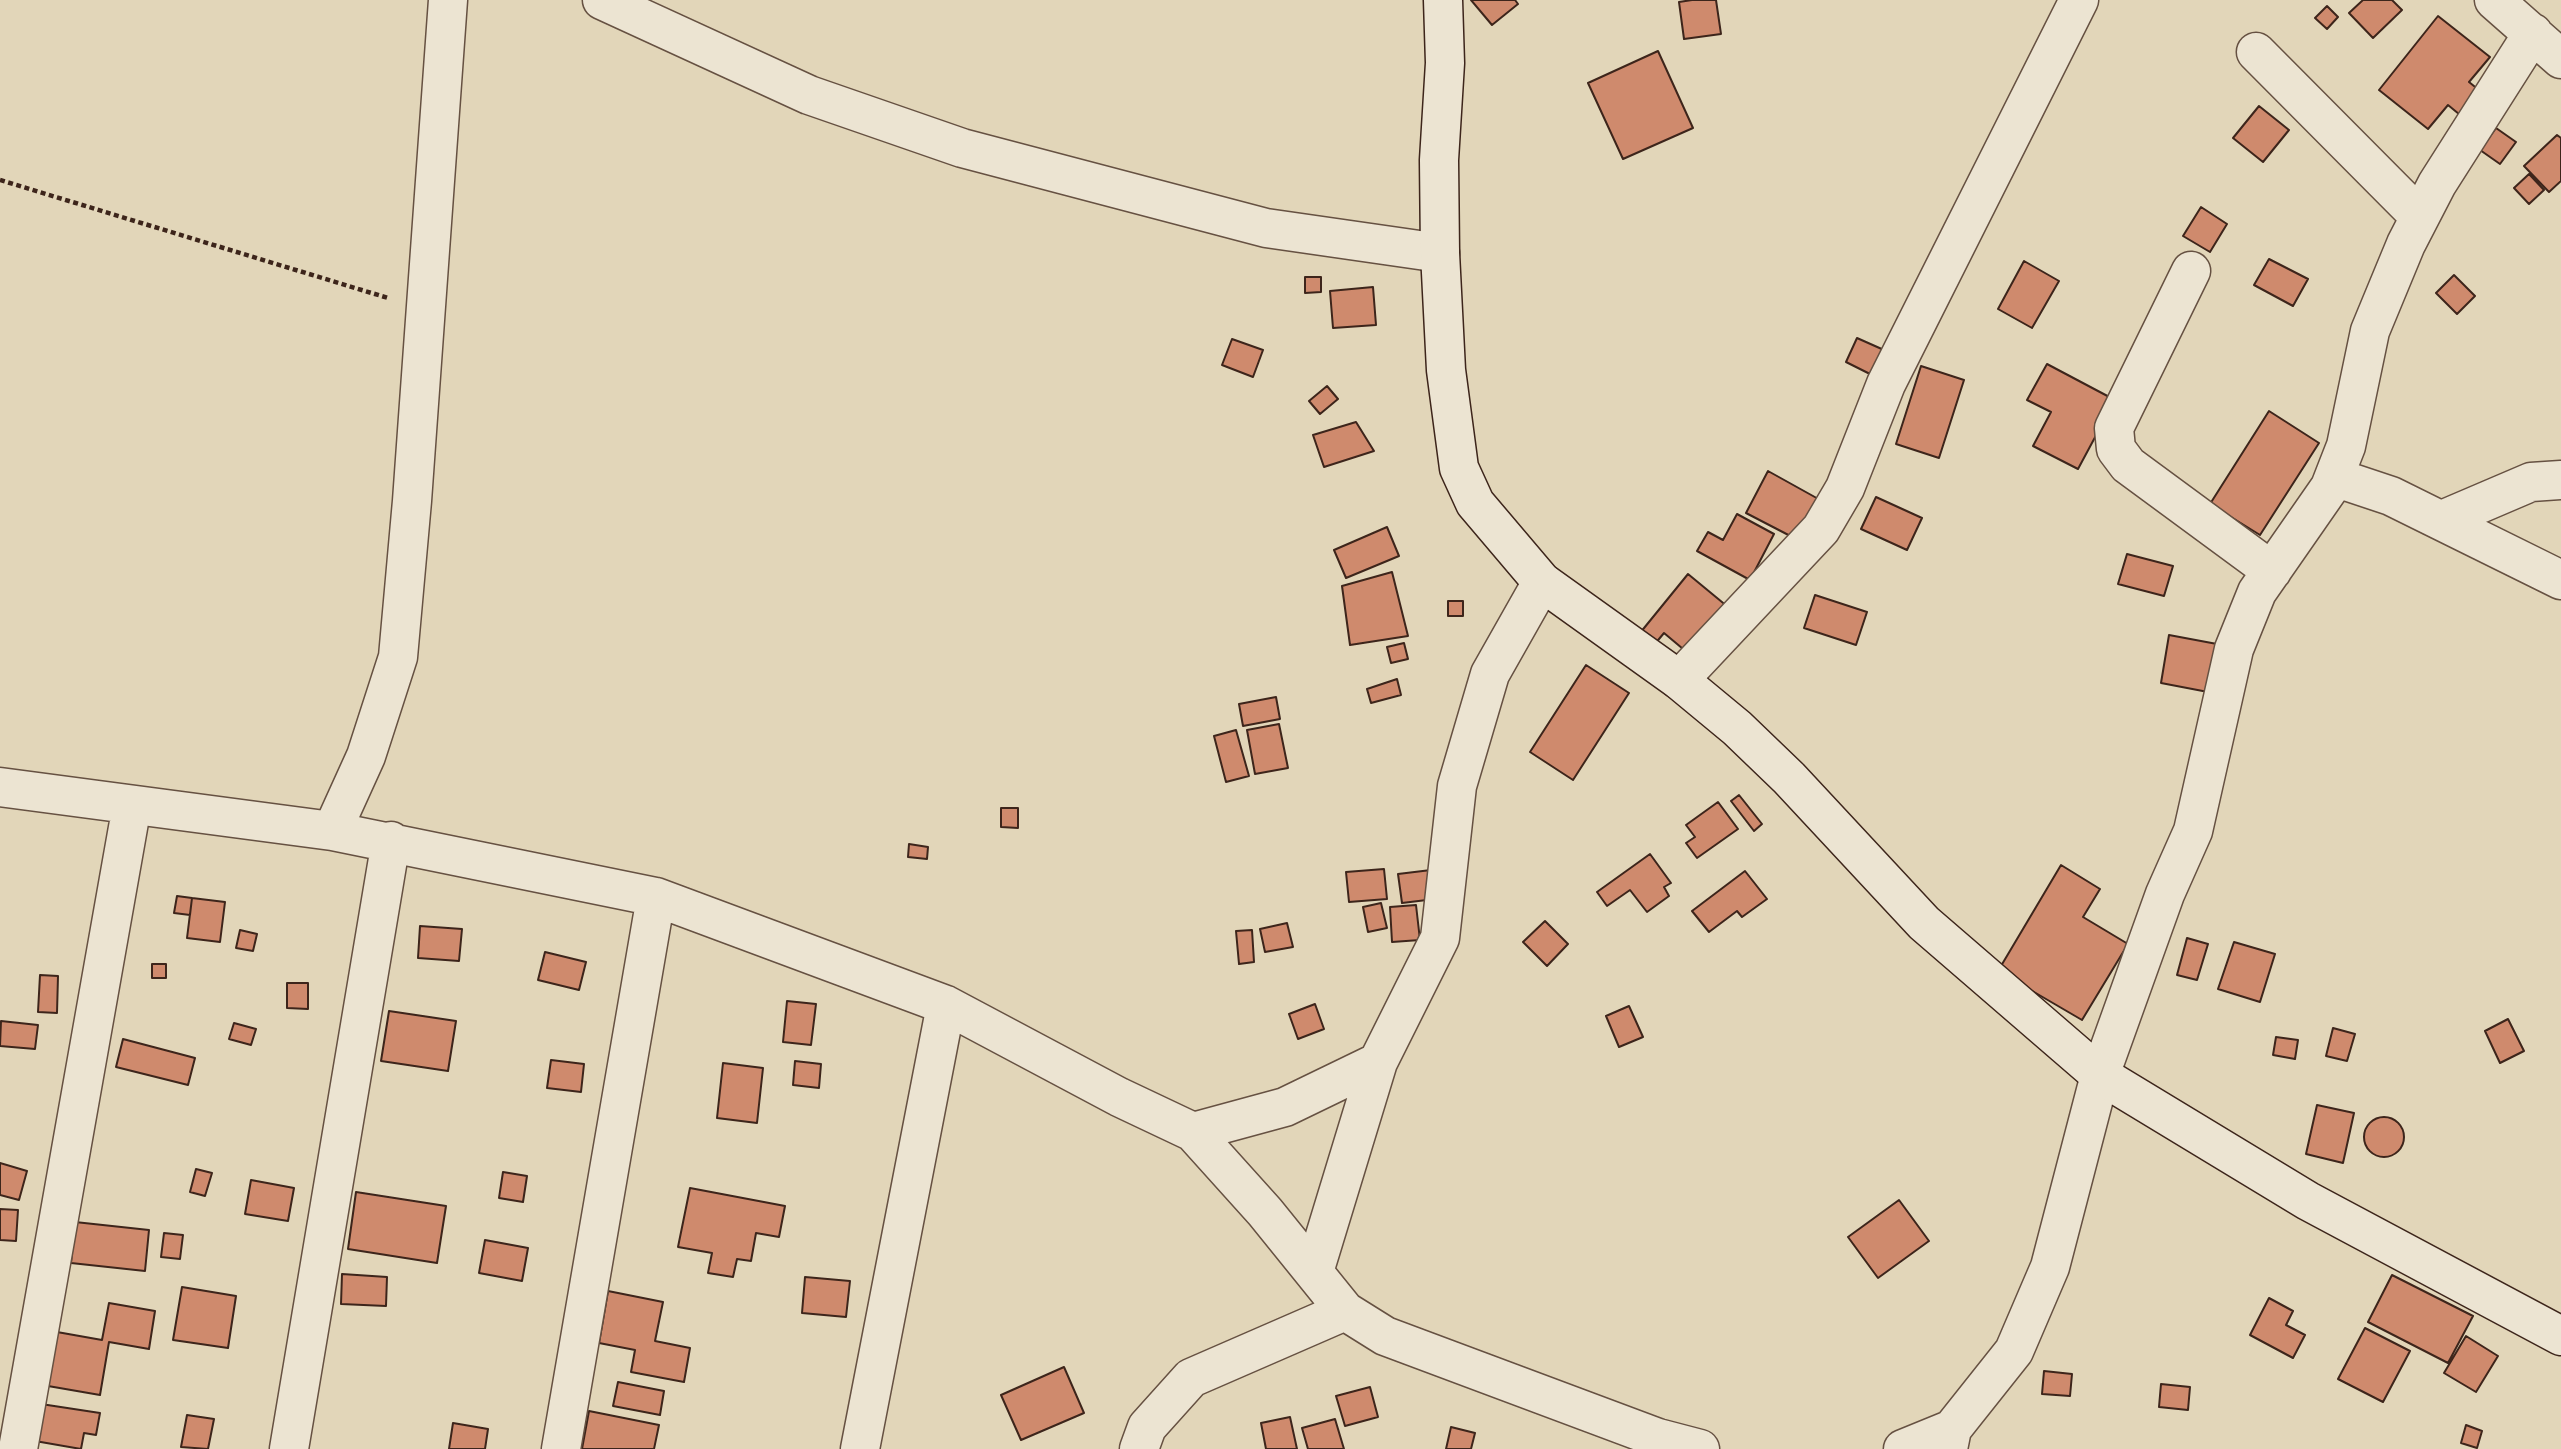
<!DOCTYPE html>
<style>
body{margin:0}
canvas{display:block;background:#e2d6b9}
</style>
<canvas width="2561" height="1449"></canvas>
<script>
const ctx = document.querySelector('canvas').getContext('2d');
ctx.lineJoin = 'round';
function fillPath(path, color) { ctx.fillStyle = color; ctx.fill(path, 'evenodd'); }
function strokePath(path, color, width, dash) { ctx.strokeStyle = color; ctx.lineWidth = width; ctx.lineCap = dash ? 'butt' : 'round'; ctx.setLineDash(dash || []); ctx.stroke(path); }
const building = new Path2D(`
 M1471,0H1515L1518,4L1492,25Z
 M1692,0H1716L1721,34L1684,39L1679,2Z
 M2363,0H2392L2402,10L2373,38L2349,13Z
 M2327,6L2338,17L2327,29L2315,18Z
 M2438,16L2490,57L2469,82L2485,95L2465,119L2448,105L2428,129L2379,90Z
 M1658,51L1693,128L1623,159L1588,83Z
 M2259,106L2289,130L2263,162L2233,138Z
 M2496,128L2516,142L2500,164L2480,150Z
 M2557,135L2561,138V181L2549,192L2524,166Z
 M2529,174L2544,190L2529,204L2514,188Z
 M2201,207L2227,224L2210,252L2183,236Z
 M2269,259L2308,279L2293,306L2254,285Z
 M2024,261L2059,281L2032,328L1998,309Z
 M2454,275L2475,296L2457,314L2436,293Z
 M1305,277H1321V292L1305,293Z
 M1373,287L1376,325L1333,328L1330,291Z
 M1857,338L1884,350L1872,375L1846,362Z
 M1232,339L1263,350L1253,377L1222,365Z
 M2047,364L2115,400L2078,469L2033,446L2051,412L2027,400Z
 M1921,366L1964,380L1939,458L1896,444Z
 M1327,386L1338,399L1320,414L1309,401Z
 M2269,411L2319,443L2260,535L2210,504Z
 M1356,422L1374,451L1324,467L1313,435Z
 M1768,471L1822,501L1800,541L1746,513Z
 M1876,497L1922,518L1907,550L1861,529Z
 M1737,514L1774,534L1750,580L1697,551L1708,532L1723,540Z
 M1387,527L1399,556L1346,578L1334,550Z
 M2127,554L2173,566L2164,596L2118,584Z
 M1392,572L1408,636L1350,645L1342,586Z
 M1688,574L1728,607L1689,654L1664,633L1654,645L1640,633Z
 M1815,595L1867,612L1856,645L1804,628Z
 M1448,601H1463V616H1448Z
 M2169,635L2217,644L2208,692L2161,683Z
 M1404,643L1408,659L1391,663L1387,647Z
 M1586,665L1629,693L1573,780L1530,752Z
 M1397,679L1401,695L1371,703L1367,689Z
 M1276,697L1280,719L1243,726L1239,704Z
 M1279,724L1288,768L1255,774L1247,730Z
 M1236,730L1249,776L1226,782L1214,736Z
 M1739,795L1762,824L1754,831L1731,801Z
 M1718,802L1738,829L1697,858L1686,843L1695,837L1686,825Z
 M1001,808H1018V828L1001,827Z
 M909,844L928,847L927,859L908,857Z
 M1650,854L1671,883L1664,887L1669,896L1647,912L1630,890L1607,906L1597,892Z
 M2061,865L2100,889L2083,917L2128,944L2082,1020L1998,971Z
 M1384,869L1387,899L1349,902L1346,872Z
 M1431,870L1435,899L1402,903L1398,874Z
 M1745,871L1767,899L1742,917L1737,911L1709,932L1692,911Z
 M177,896L192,898L190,915L174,913Z
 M192,898L225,902L220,942L187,938Z
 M1381,903L1387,928L1368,932L1363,907Z
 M1416,905L1420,940L1392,942L1390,907Z
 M1545,921L1568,944L1547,966L1523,942Z
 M1287,923L1293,947L1265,952L1260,929Z
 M420,926L462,929L459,961L418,958Z
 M240,930L257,934L253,951L236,948Z
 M1252,930L1254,962L1239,964L1236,931Z
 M2187,938L2208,944L2197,980L2177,975Z
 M2234,942L2275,954L2260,1002L2218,989Z
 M545,952L586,962L579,990L538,980Z
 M152,964H166V978H152Z
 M40,975L58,976L57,1013L38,1012Z
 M287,983H308V1009L287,1008Z
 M787,1001L816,1004L811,1045L783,1042Z
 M1315,1004L1324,1029L1298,1039L1289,1014Z
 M1629,1006L1643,1037L1619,1047L1606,1016Z
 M389,1011L456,1021L448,1071L381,1061Z
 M2508,1019L2524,1051L2500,1063L2485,1031Z
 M1,1021L38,1025L35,1049L0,1046Z
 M234,1023L256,1029L251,1045L229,1039Z
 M2333,1028L2355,1034L2347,1061L2326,1056Z
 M2276,1037L2298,1040L2295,1059L2273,1055Z
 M123,1039L195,1058L188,1085L116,1067Z
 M551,1060L584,1064L581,1092L547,1088Z
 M795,1061L821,1064L819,1088L793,1085Z
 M723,1063L763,1068L757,1123L717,1118Z
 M2317,1105L2354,1113L2343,1163L2306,1154Z
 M2364 1137a20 20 0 1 1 40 0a20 20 0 1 1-40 0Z
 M0,1163L27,1171L19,1200L0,1195Z
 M196,1169L212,1173L205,1196L190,1192Z
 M503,1172L527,1176L523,1202L499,1198Z
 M251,1180L294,1188L288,1221L245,1214Z
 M690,1188L785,1206L779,1237L756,1233L751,1261L737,1259L733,1277L708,1273L712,1253L678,1247Z
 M356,1192L446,1206L437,1263L348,1249Z
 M1899,1200L1929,1241L1878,1278L1848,1237Z
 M0,1209L18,1210L16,1241L0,1240Z
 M75,1222L149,1230L145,1271L71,1263Z
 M164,1233L183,1235L180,1259L161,1257Z
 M485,1240L528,1248L522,1281L479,1273Z
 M342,1274L387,1277L386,1306L341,1304Z
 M2392,1275L2473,1316L2448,1363L2368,1322Z
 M805,1277L850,1281L846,1317L802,1313Z
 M182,1287L236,1296L228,1348L173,1340Z
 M608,1291L663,1302L655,1341L690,1348L684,1382L631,1372L635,1350L599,1343Z
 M2269,1298L2293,1311L2286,1325L2305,1335L2293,1358L2250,1335Z
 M109,1303L155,1311L149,1349L109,1342L100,1395L48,1386L57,1332L102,1340Z
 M2365,1328L2410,1351L2383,1402L2338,1379Z
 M2466,1336L2498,1356L2476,1392L2444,1373Z
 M1064,1367L1084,1413L1021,1440L1001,1395Z
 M2044,1371L2072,1374L2070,1396L2042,1394Z
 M618,1382L664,1391L660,1415L613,1406Z
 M2161,1384L2190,1387L2188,1410L2159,1407Z
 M1370,1387L1378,1417L1345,1426L1336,1396Z
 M41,1404L100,1413L96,1435L84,1433L81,1449L35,1441Z
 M589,1411L659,1425L654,1449H582Z
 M187,1415L214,1419L208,1449L181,1447Z
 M1290,1417L1297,1449H1266L1261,1423Z
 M1335,1419L1344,1449H1308L1302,1428Z
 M453,1423L488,1429L485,1449H449Z
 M2466,1425L2482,1431L2477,1448L2461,1443Z
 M1451,1427L1475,1433L1471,1449H1446Z`);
fillPath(building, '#cf8a6d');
strokePath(building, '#3d251b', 2);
const street = new Path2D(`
 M602,0L809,95L962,148L1266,228L1440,253
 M2494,0L2561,59
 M2256,52L2420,217
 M2191,271L2114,428L2116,449L2128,465L2272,571
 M2334,477L2391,496L2561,580
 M2442,520L2531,482L2561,480
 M1679,680L1821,529L1845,488L1886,384L2079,0
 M0,787L332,831L656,897L946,1005L1119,1097L1193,1132L1265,1212L1345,1311L1385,1336L1658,1438L1700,1449
 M332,831L366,756L398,657L412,501L448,0
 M1193,1132L1285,1107L1378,1062L1440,938L1457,786L1490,674L1542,582
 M1314,1272L1378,1062
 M18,1449L132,805
 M289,1449L391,841
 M561,1449L656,897
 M860,1449L946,1005
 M1139,1449L1147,1427L1191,1378L1345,1311
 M1903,1449L1952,1429
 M1948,1449L1952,1429L2014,1351L2050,1267L2100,1075L2165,894L2193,831L2234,649L2257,592L2330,487L2346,446L2370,331L2406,244L2437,184L2533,33`);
const secondary = new Path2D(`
 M1443,0L1445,63L1439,160L1440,253L1446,370L1459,468L1475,503L1542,582L1679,680L1737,728L1789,778L1924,923L2100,1075L2308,1201L2561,1336`);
strokePath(street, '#665142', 41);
strokePath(secondary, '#3d251b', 41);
strokePath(new Path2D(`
 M0,180L388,298`), '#3d251b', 4.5, [5, 3.5]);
strokePath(street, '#ece4d2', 38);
strokePath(secondary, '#ece4d2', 38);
</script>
